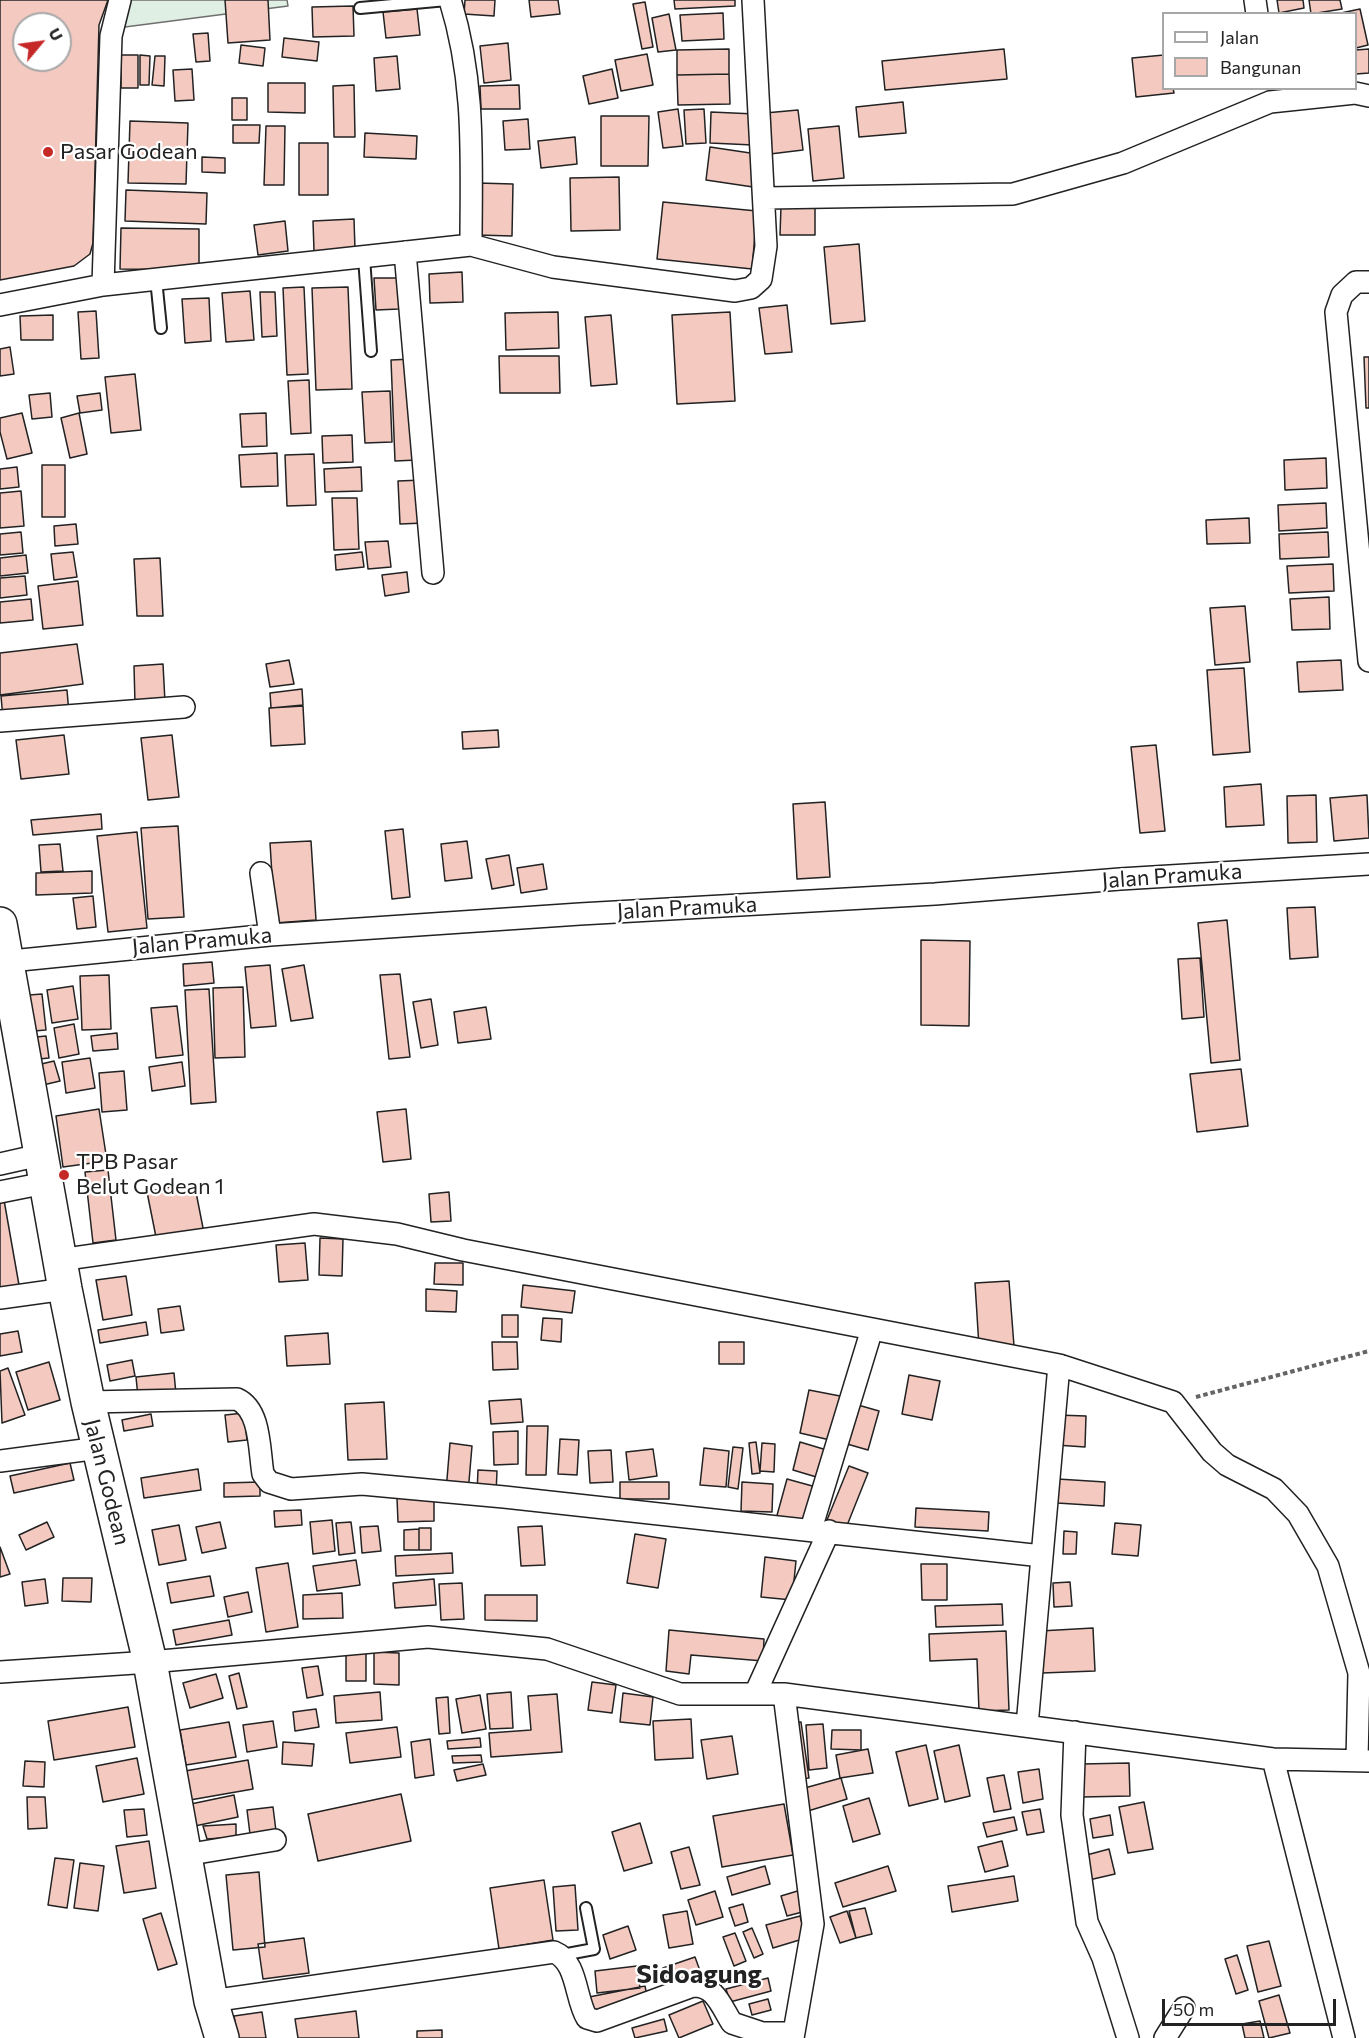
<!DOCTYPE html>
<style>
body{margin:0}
#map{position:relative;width:1369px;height:2038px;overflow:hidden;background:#fff;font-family:Commissioner,sans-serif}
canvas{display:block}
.legend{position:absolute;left:1162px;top:12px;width:195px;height:78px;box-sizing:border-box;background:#fff;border:2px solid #a7a7a7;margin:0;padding:8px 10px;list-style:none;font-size:18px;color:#222}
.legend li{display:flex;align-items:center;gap:12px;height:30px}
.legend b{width:30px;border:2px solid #a7a7a7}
.north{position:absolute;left:12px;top:12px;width:60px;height:60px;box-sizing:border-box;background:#fff;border:2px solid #a7a7a7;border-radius:50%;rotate:61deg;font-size:16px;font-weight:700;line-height:24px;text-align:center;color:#222}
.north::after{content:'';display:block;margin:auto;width:21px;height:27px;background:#c62828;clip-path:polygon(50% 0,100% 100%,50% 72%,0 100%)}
.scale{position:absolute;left:1162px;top:1999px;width:174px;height:27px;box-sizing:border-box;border:3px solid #222;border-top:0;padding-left:8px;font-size:18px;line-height:21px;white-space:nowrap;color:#222;-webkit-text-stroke:4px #fff;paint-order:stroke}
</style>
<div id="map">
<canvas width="1369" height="2038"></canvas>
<ul class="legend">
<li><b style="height:8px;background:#fff"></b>Jalan</li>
<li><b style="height:16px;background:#f3c9c0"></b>Bangunan</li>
</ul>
<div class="north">U</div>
<div class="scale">50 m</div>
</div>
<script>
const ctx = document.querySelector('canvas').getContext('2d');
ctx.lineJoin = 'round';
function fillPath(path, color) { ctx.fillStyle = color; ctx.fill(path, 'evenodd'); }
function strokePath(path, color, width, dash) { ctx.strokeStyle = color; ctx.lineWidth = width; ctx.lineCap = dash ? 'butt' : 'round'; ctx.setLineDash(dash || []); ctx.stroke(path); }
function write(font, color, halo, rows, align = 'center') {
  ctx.font = font + ' Commissioner,sans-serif'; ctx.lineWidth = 4.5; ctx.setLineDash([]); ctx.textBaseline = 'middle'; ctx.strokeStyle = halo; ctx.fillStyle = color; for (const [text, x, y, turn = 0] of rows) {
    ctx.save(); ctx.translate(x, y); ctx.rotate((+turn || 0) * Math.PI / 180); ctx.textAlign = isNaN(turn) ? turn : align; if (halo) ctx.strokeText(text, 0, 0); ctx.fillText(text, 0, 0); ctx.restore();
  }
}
const green = new Path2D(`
 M128,0H287L288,6L117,28Z`);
fillPath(green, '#e0efe3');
strokePath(green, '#6f6f6f', 1.5);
const building = new Path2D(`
 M0,0H108L99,25L93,243L90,254L74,266L0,280ZM24,24H60V60H24Z
 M225,0H268L270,40L228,43Z
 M465,0H495L494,16L464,14Z
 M529,0H558L560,14L531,17Z
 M674,0H735V6L675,9Z
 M1277,0H1303L1304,8L1279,13Z
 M1309,0H1340L1342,9L1311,14Z
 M645,2L653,47L642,49L633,4Z
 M353,6L354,36L313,37L312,7Z
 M417,9L420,35L386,38L383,12Z
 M1360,9L1368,45L1356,48V14L1341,13Z
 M723,13L724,39L682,41L680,15Z
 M669,14L676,50L658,52L652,18Z
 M208,33L210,61L196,62L193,34Z
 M284,38L319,42L317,61L282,57Z
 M508,43L511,80L484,83L480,46Z
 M241,45L265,48L263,66L239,63Z
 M729,49V74L677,75V50Z
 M1004,49L1007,79L885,90L882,61Z
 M1369,49V73L1356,74V50Z
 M647,54L653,85L621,91L615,60Z
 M121,55H138V88H121Z
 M140,55L150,56L149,85H140Z
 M1164,55V88H1173L1174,93L1136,97L1132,58Z
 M155,56H165L164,86L152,85Z
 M397,56L400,89L376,91L374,58Z
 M192,69L194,100L175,101L173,70Z
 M612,69L618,98L589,104L583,76Z
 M729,74L730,104L678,105L677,75Z
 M268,83H305V113L268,112Z
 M354,85L355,137H334L333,86Z
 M519,85L520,109H481L480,86Z
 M232,98H247V120H232Z
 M903,102L906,133L859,137L856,107Z
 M678,109L683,146L663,148L658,112Z
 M704,109L706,143L686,144L684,110Z
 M798,110L803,150L770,154L765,113Z
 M711,112L755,114L753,145L710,143Z
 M601,116H649L648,166H601Z
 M528,119L530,149L505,150L503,121Z
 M130,121L188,123L186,184L128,183Z
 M233,125H260L259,143H233Z
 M266,126H285L284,185H264Z
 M839,126L844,178L813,181L808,129Z
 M365,133L417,136L416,159L364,157Z
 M575,137L577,164L541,168L538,141Z
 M299,143H328V195H299Z
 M710,147L757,154L753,187L706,180Z
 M202,157L225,158V173L202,172Z
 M619,177L620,230L571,231L570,178Z
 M478,183L513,184L512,236L477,235Z
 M126,190L207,193L206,224L125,221Z
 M663,202L757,211L752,269L657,259Z
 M781,206H815V235H780Z
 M354,219L355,249L314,251L313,221Z
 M285,221L288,251L258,255L254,225Z
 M121,228L199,229V270L120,269Z
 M859,244L865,321L831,324L824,247Z
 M462,272L463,302L430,303L429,274Z
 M374,278H398L399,309L376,310Z
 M304,287L308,374L287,375L283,288Z
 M348,287L352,389L316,390L312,288Z
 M250,291L254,340L226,342L222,293Z
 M260,292H275L277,336L262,337Z
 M209,298L211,341L185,343L182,299Z
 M787,305L792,352L765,354L759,308Z
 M96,311L99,358L81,359L78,312Z
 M558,312L559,348L506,350L505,313Z
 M730,312L735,401L677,404L672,315Z
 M53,315V340H21L20,316Z
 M611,315L617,384L591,386L585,317Z
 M10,347L14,374L0,376V349Z
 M499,356H559L560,393H500Z
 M1364,357H1369V408H1366Z
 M412,359L417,460L395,461L391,360Z
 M135,374L141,430L111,433L105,377Z
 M309,380L311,433L291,434L288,381Z
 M390,391L392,442L365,443L362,392Z
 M50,393L52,417L32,419L29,395Z
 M100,393L102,410L80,413L77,396Z
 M22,413L32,453L7,459L0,432V418Z
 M79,413L87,454L70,458L61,418Z
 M266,413L267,446L242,447L240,414Z
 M352,435L353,462L323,463L322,436Z
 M277,453L278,486L241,487L239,455Z
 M314,454L316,505L287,506L285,455Z
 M1326,458L1327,488L1285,490L1284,460Z
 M42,465H65V517H42Z
 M17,467L19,487L0,489V469Z
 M361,467L362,491L325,492L324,469Z
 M422,480L424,523L400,524L398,481Z
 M21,491L24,526L0,528V493Z
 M332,498H357L359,549L334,550Z
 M1326,503L1327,528L1279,531L1278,505Z
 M1249,518L1250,543L1207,544L1206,520Z
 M76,524L78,544L55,546L54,526Z
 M21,532L23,553L0,555V534Z
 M1328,532L1329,557L1280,559L1279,534Z
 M388,541L391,567L368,569L365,542Z
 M73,552L77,577L54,580L51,554Z
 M362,552L364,567L336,570L335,555Z
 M26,555L28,573L0,576V558Z
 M160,558L163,616H137L134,559Z
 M1333,564L1334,591L1289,593L1287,566Z
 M407,572L409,592L385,596L382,575Z
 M25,576L27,595L0,598V578Z
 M78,581L83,625L43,629L38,586Z
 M1329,597L1330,629L1292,630L1290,599Z
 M31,599L33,620L0,623V602Z
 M1245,606L1250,662L1215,665L1210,608Z
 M77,644L83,684L0,695V653Z
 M289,660L294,684L270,687L266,664Z
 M1341,660L1343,690L1299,692L1297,662Z
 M163,664L165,702L135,704L134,666Z
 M1244,668L1250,752L1213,755L1207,670Z
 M302,689L303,705L271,708L270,693Z
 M67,690L69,714L3,719L1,696Z
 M303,706L305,744L271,746L269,708Z
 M498,730L499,747L463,749L462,732Z
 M64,735L69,774L21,779L16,740Z
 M172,735L179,797L148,800L141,738Z
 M1156,745L1165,831L1140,833L1131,747Z
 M1261,784L1264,825L1226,827L1224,787Z
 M1316,795L1317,842L1288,843L1287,796Z
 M1367,795L1369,838L1334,841L1330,798Z
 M825,802L830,877L797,879L793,804Z
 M101,814L102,829L33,835L31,820Z
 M178,826L184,917L148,919L141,828Z
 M403,829L410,897L392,899L385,831Z
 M137,832L147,928L108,932L97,836Z
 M311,841L316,920L275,923L270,843Z
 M467,841L472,878L445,881L441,844Z
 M60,844L63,871L41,872L39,845Z
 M509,855L514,885L492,889L486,859Z
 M543,864L547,889L521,893L517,868Z
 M92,871V893L36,895V873Z
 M93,896L96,927L77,929L73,898Z
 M1315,907L1318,957L1290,959L1287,908Z
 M1227,920L1240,1060L1211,1063L1198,923Z
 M921,940L970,941L969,1026L921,1025Z
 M1200,958L1204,1017L1182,1019L1178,959Z
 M212,962L214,983L184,986L183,964Z
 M270,965L276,1026L251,1028L245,967Z
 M304,965L313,1018L291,1021L282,969Z
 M400,974L410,1057L389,1059L380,975Z
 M109,975L111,1029L82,1030L80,976Z
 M73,986L78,1019L52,1023L47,990Z
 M243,987L245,1057L215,1058L213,988Z
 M209,989L216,1102L191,1104L185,990Z
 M42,994L46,1030L34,1031L29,995Z
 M431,999L438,1045L421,1048L413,1002Z
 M177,1006L183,1055L156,1058L151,1008Z
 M486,1007L491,1039L458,1043L454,1012Z
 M74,1024L79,1054L59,1058L54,1028Z
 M117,1033L118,1049L93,1051L91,1036Z
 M46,1036L49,1058L39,1059L36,1037Z
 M90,1058L95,1088L66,1093L62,1062Z
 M54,1061L60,1081L43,1085L37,1065Z
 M182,1062L185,1086L152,1091L149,1067Z
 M1241,1069L1248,1126L1197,1132L1190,1074Z
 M124,1071L127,1110L102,1112L99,1073Z
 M99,1109L107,1161L63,1167L56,1116Z
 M406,1109L411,1159L383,1162L377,1112Z
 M108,1170L116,1240L93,1243L85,1172Z
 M194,1182L204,1233L157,1242L147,1192Z
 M449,1192L451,1221L431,1222L429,1194Z
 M0,1200H4L19,1285L0,1288Z
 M320,1238L343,1239L342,1276L319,1275Z
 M305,1243L308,1280L279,1282L276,1245Z
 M435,1263H463V1285L434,1284Z
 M126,1276L132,1315L103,1320L96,1280Z
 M1009,1281L1014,1346L979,1347L975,1283Z
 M523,1285L575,1291L572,1313L521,1307Z
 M426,1289L457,1291L456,1312L426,1311Z
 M180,1306L184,1330L161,1333L158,1309Z
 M502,1315H518V1337H502Z
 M543,1318L562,1319L561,1342L541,1340Z
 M146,1322L148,1335L100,1343L98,1330Z
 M18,1331L22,1352L0,1356V1334Z
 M328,1333L330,1364L287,1366L285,1336Z
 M492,1342H517L518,1369L493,1370Z
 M719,1342H744V1364H719Z
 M132,1360L135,1376L110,1381L107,1365Z
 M49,1362L60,1400L28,1410L16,1372Z
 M8,1368L25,1415L2,1423L0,1371Z
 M174,1373L176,1394L138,1397L136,1377Z
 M909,1375L940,1381L932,1420L902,1414Z
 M809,1390L840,1396L830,1440L800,1433Z
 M521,1399L523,1422L491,1424L489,1401Z
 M384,1402L387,1459L348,1460L345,1404Z
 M858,1405L879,1411L868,1450L847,1444Z
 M244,1413L247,1440L228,1442L225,1415Z
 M151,1414L153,1426L124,1431L122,1420Z
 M1057,1415L1086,1416L1085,1447L1056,1445Z
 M527,1426H548L546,1475H526Z
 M518,1431V1464L494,1465L493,1432Z
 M560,1439L579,1440L577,1475L558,1474Z
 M756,1442L760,1473L752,1474L749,1443Z
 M800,1442L830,1451L823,1479L793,1470Z
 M450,1443L472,1446L468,1493L446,1491Z
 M762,1443L775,1444L774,1472L760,1471Z
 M733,1447L743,1448L738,1489L728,1487Z
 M704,1448L729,1451L726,1487L700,1485Z
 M653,1449L657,1476L629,1480L626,1452Z
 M611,1450L613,1482L590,1483L588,1451Z
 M70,1463L74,1480L14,1493L10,1476Z
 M849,1466L868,1473L846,1528L827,1520Z
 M198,1469L201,1490L144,1498L141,1478Z
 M478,1470L497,1471L496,1494L477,1493Z
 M787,1479L816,1487L805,1527L776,1519Z
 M1058,1479L1105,1482L1104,1506L1057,1503Z
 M260,1482V1496L224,1497V1483Z
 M620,1482H669V1499H620Z
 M742,1482L773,1484L772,1512L741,1511Z
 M397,1498H434V1521L398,1522Z
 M916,1508L989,1512L988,1531L915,1527Z
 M301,1510L302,1525L275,1527L274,1511Z
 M332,1520L335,1551L313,1554L310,1522Z
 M47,1522L54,1537L26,1550L19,1535Z
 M220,1522L226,1548L202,1553L196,1527Z
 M351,1522L355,1553L339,1555L336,1523Z
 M1115,1523L1141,1525L1138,1556L1112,1554Z
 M179,1525L186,1560L159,1565L152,1530Z
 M378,1526L381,1551L362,1553L360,1527Z
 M542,1526L545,1565L521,1566L518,1527Z
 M419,1528H431V1550H419Z
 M419,1529V1550H404V1530Z
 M1064,1531L1077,1532L1076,1554H1063Z
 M635,1534L666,1539L658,1588L627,1583Z
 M0,1547L10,1574L0,1577Z
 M452,1553L453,1573L396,1576L395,1556Z
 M765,1557L796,1561L792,1600L761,1597Z
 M356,1560L360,1585L317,1591L313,1566Z
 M288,1563L298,1627L266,1632L256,1568Z
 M921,1564H947V1600H922Z
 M210,1576L214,1596L171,1603L167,1583Z
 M63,1578H92L91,1602L62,1601Z
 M45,1579L48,1603L25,1606L22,1582Z
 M434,1579L436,1605L395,1608L393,1583Z
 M1070,1582L1072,1606L1054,1607L1053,1583Z
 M462,1583L464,1619L441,1620L439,1584Z
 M248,1592L252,1612L228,1617L224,1597Z
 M342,1593L343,1618L303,1619V1595Z
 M485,1595H537V1621L485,1620Z
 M1002,1604L1003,1625L936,1627L935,1606Z
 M229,1620L232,1635L176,1645L173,1630Z
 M1093,1628L1095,1671L1042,1673L1040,1631Z
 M669,1630L764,1639L763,1661L691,1655L689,1674L666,1671Z
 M1006,1631L1009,1710L979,1711L977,1659L930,1661L929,1634Z
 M346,1652H366V1681H346Z
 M374,1652L399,1653V1685L374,1684Z
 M318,1666L323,1695L307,1698L302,1668Z
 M239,1673L247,1707L237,1709L229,1676Z
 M216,1674L223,1698L190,1708L183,1683Z
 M592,1682L616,1685L612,1713L588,1710Z
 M380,1692L382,1720L336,1723L334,1696Z
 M511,1692L513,1728L490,1729L487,1694Z
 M623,1693L653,1697L650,1725L620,1722Z
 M557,1694L562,1752L491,1757L489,1733L531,1730L528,1696Z
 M480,1695L486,1729L462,1733L456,1699Z
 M448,1697L450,1733L439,1734L436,1698Z
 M128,1707L135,1747L54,1760L48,1721Z
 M316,1709L319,1727L295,1731L293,1712Z
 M691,1719L693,1758L655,1760L653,1721Z
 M273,1721L277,1747L247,1752L243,1725Z
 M229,1722L236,1757L186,1765L180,1730Z
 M801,1722L809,1778L797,1779L789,1724Z
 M823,1724L827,1768L809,1770L806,1725Z
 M397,1727L401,1757L350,1763L346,1733Z
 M832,1730H861V1750L831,1749Z
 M732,1736L738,1774L707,1779L701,1740Z
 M480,1738L481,1747L448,1749L447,1741Z
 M430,1739L434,1775L415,1778L411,1742Z
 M283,1742L314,1744L312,1766L282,1764Z
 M926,1745L938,1799L909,1806L896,1752Z
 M959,1745L970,1796L945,1802L934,1751Z
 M868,1749L873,1773L840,1778L836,1755Z
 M481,1755L482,1762L453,1763L452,1756Z
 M137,1758L144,1794L103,1802L96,1766Z
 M248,1760L253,1789L190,1800L185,1771Z
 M25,1761L45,1762L44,1787L23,1786Z
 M1129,1763L1130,1796L1082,1797V1764Z
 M483,1764L486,1775L457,1781L454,1770Z
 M1039,1769L1043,1799L1023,1803L1018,1772Z
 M1004,1775L1011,1809L994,1812L987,1778Z
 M841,1778L847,1799L808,1811L801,1789Z
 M401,1794L411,1841L318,1861L308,1814Z
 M234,1795L238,1817L190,1827L186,1805Z
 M27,1797H45L47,1828L28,1829Z
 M869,1798L880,1834L853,1842L843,1806Z
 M1144,1802L1153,1849L1128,1853L1119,1807Z
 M784,1804L793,1855L722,1867L713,1816Z
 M273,1807L276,1831L250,1834L247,1810Z
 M144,1809L147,1835L127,1837L124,1810Z
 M1040,1809L1044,1832L1027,1835L1022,1812Z
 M1110,1815L1113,1835L1093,1838L1090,1819Z
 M1014,1817L1017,1830L987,1837L983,1823Z
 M640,1823L652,1863L624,1871L612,1832Z
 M236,1824V1837L207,1839L203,1826Z
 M149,1841L156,1888L124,1893L116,1846Z
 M1002,1841L1008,1866L985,1872L978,1847Z
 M689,1847L700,1885L681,1889L671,1852Z
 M1109,1849L1115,1874L1089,1880L1083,1856Z
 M55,1858L74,1860L67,1908L48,1905Z
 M80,1863L104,1866L98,1911L74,1908Z
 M765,1866L770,1884L732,1895L727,1877Z
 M888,1866L896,1891L843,1907L835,1883Z
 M259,1872L265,1947L233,1950L226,1875Z
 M1014,1876L1018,1901L952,1912L948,1886Z
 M544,1880L553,1940L499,1949L490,1888Z
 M575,1885L578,1930L556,1931L553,1887Z
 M804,1889L810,1910L787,1916L781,1896Z
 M715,1891L723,1917L696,1925L688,1900Z
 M743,1904L748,1922L735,1926L729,1908Z
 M865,1908L872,1934L856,1938L849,1911Z
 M687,1911L693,1944L669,1948L663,1915Z
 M847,1911L856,1938L840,1943L830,1917Z
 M161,1913L177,1964L158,1970L143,1919Z
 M800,1916L806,1938L773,1948L766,1925Z
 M628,1926L636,1950L610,1959L603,1935Z
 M752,1928L763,1954L754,1958L743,1932Z
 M735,1933L746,1961L734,1966L723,1937Z
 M304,1938L309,1973L263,1979L258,1944Z
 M1269,1941L1281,1986L1258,1992L1247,1946Z
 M1237,1955L1248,1990L1236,1994L1225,1959Z
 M695,1957L703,1979L671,1989L663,1968Z
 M637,1966L640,1988L597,1993L595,1971Z
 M768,1978L771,1991L730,2002L726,1989Z
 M645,1986L648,2001L591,2012L589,1997Z
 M1279,1995L1290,2033L1269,2038L1259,2001Z
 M768,1999L771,2010L752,2015L749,2004Z
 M703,2001L713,2024L679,2038L669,2015Z
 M356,2011L359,2038H298L295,2019Z
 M262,2012L266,2038H238L234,2016Z
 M664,2019L667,2031L635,2038L632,2028Z
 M1260,2021L1264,2038H1245L1242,2024Z
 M442,2030V2038H417V2031Z`);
fillPath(building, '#f3c9c0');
strokePath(building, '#222', 1.5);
const service = new Path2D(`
 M360,8L447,0
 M364,258L371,351
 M156,279L161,328
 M562,1955L594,1949L586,1908`);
const minor = new Path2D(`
 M450,0C476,83 471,160 471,245
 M1255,0L1257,14
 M766,198L1013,194L1123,163L1270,102L1355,93L1369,96
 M405,252L433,573
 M1369,282H1356L1342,295L1336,312L1369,661
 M103,285L111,36L120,0
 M0,305L103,285L471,245L553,267L735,291L751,288L761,279L766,246L753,0
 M0,721L184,707
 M261,873L270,935
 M0,962L270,935L580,914L935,894L1120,879L1369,864
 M0,1164L40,1155
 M0,1192L45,1183
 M59,1260L314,1224L397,1234L463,1250L1059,1365L1173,1402L1212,1452L1227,1465L1274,1489L1298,1514L1328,1566L1359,1673L1357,1760
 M0,1298L65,1289
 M88,1402L237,1399C261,1410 259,1450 263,1474L269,1482L291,1489L362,1484L504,1497L1042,1556
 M0,1461L99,1448
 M811,1529L872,1329
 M0,1672L150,1662L428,1637L547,1649L680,1694H784L1273,1759L1369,1761
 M755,1694L829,1531
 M784,1694L813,1924L793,2038
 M1027,1726L1059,1365
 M1075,1732L1072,1815L1087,1922L1103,1958L1128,2038
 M1273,1759L1344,2038
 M185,1855L275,1840
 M211,2001L554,1952C578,1962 575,1999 587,2018L597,2021L693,1986C715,1985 721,2006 732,2023L762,2033H793
 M1165,2038L1184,2008`);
const primary = new Path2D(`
 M0,924L65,1289L88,1402L150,1662L211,2001L222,2038`);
strokePath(service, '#222', 14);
strokePath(minor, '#222', 24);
strokePath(primary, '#222', 36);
strokePath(new Path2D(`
 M1196,1397L1369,1351`), '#646464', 4, [4.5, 3]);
strokePath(service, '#fff', 10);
strokePath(minor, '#fff', 21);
strokePath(primary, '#fff', 33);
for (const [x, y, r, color] of [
 [48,152,6,"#c62828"],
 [64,1175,6,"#c62828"]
]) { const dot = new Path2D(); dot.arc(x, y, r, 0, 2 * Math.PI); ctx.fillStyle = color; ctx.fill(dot); strokePath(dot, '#fff', 2); }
write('22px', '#222', '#fff', [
 ["Pasar Godean",60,152],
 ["TPB Pasar",76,1162],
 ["Belut Godean 1",76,1187]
], 'left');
write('22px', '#222', '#fff', [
 ["Jalan Pramuka",1172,876,-4],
 ["Jalan Pramuka",687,908,-3],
 ["Jalan Pramuka",202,941,-5],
 ["Jalan Godean",107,1482,76]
]);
write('bold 26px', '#222', '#fff', [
 ["Sidoagung",699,1974]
]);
</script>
